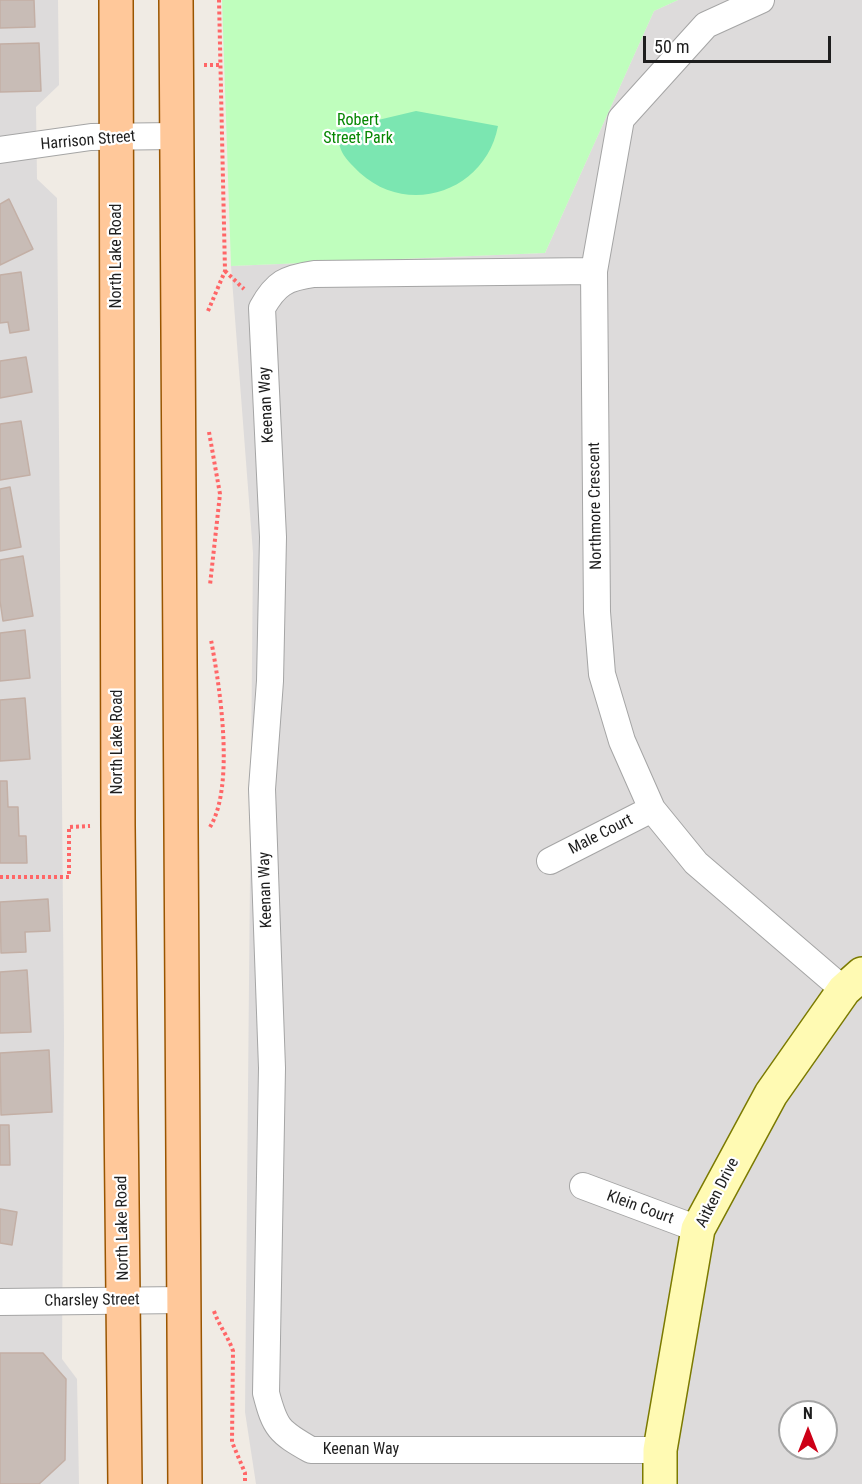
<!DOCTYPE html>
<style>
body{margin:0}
#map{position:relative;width:862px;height:1484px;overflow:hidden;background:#f0ebe4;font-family:"Roboto Condensed",sans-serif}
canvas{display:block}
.north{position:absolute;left:778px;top:1400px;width:60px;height:60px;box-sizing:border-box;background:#fff;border:2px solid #a5a5a5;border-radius:50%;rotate:0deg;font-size:16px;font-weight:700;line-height:24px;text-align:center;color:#1e1e1e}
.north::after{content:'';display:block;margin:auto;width:21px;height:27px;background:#cd0017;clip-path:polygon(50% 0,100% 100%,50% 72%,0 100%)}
.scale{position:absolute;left:643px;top:36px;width:188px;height:27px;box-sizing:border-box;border:3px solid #1e1e1e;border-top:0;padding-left:8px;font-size:18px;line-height:21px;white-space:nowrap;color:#1e1e1e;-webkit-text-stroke:4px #fff;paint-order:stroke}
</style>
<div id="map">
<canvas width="862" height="1484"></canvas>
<div class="north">N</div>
<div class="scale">50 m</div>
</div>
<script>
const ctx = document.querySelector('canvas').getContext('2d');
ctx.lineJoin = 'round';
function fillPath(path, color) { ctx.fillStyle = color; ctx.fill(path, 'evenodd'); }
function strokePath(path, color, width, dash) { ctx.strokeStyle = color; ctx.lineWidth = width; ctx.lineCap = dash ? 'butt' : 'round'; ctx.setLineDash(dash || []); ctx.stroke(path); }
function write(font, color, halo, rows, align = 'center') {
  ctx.font = font + ' "Roboto Condensed",sans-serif'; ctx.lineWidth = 4.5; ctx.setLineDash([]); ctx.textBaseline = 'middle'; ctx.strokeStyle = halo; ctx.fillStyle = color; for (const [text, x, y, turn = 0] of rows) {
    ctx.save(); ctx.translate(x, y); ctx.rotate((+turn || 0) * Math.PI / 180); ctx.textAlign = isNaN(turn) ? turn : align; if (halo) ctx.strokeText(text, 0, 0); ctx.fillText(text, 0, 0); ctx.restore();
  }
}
fillPath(new Path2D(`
 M0,0H58L59,85L36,107L37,179L57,198L64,1038L62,1359L77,1379L79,1484H0Z
 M678,0H862V1484H256L245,1412L253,553L231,266L545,253L654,11ZM790,1412H826V1448H790Z`), '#dddbdb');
fillPath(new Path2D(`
 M222,0H678L654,11L545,253L231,266Z`), '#bffebd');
fillPath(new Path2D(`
 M416,111L498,126C486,190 410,218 360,173C354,167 346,160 342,152C339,146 338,137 336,130Z`), '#7be6b1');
const building = new Path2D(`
 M0,0H34L35,27L0,28Z
 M39,43L41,91L0,92V44Z
 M9,199L33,249L0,265V204Z
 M21,272L29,330L10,333L8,322L0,323V275Z
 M26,357L32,392L0,398V361Z
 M21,421L30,475L0,480V424Z
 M10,487L21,547L0,551V489Z
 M23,556L33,616L3,621L0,601V560Z
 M25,630L30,678L0,681V633Z
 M25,698L30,759L0,761V700Z
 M0,781H7L8,807H18L19,836H26L27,863H0Z
 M48,899L50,931L25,932L26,952L1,953L0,902Z
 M27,970L31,1032L0,1033V972Z
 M49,1050L52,1112L1,1115L0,1053Z
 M0,1125H9L10,1165H0Z
 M0,1209L17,1212L12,1245L0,1243Z
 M0,1353H43L66,1379L65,1460L39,1484H0Z`);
fillPath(building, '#c8bcb6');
strokePath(building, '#c3afa5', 1.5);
const street = new Path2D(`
 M761,0L706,25L621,119L594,271L597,612L602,674L622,741L652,809L696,863L844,990
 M0,150L91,137L176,136
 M594,271L314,274C286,278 276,283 262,308L273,537L270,681L262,789L272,1068L266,1393C275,1428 279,1432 311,1450H660
 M550,861L652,809
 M583,1186L698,1229
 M0,1302L183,1300`);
const secondary = new Path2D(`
 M660,1484V1450L698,1229L771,1094L844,990L862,974`);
const primary = new Path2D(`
 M116,0L118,826L125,1484
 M176,0L185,1484`);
strokePath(street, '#a5a5a5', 28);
strokePath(secondary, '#7b7a00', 36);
strokePath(primary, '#950', 36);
strokePath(new Path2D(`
 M204,65H220
 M225,271L244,289
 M208,311L225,271L219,0
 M209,432L220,494L210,585
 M210,827C235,786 220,687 211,640
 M0,877H69V827L90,826
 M214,1311C219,1326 228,1336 233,1351L232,1442L245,1473V1484`), '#ff6667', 4, [3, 3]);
strokePath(street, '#fff', 26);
strokePath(secondary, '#fffab3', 33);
strokePath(primary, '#ffc89a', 33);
write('16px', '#068702', '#fff', [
 ["Robert",358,121],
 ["Street Park",358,139]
]);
write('16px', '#1e1e1e', '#fff', [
 ["Harrison Street",88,141,-5],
 ["North Lake Road",117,256,-90],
 ["Keenan Way",267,405,-93],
 ["Northmore Crescent",596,506,-91],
 ["North Lake Road",118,742,-90],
 ["Male Court",601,835,-27],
 ["Keenan Way",266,890,-92],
 ["Aitken Drive",718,1193,-63],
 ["Klein Court",640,1208,20],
 ["North Lake Road",123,1228,-91],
 ["Charsley Street",92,1301,-1],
 ["Keenan Way",361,1450]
]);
</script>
